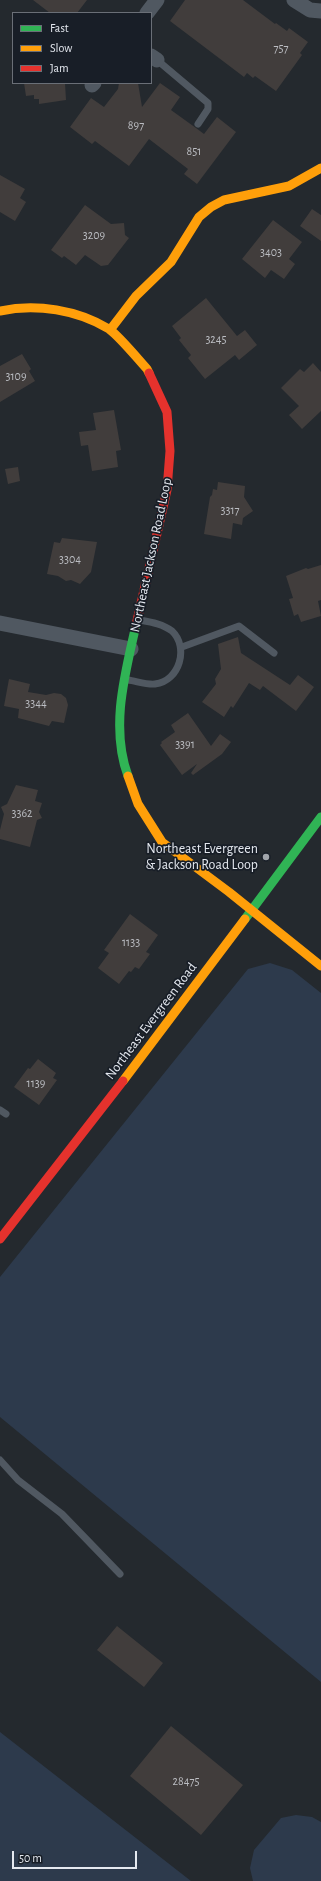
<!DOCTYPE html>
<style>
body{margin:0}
#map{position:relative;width:321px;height:1881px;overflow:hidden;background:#24292e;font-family:"Alegreya Sans",sans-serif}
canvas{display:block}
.legend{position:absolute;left:12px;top:12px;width:140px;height:72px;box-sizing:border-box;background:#181e27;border:1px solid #6a6f77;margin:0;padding:5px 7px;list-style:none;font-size:12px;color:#e4e8ef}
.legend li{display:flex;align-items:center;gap:8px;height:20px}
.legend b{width:20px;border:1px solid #6a6f77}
.scale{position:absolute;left:12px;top:1851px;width:125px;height:18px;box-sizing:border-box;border:2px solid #e4e8ef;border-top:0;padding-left:5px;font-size:12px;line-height:14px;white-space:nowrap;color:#e4e8ef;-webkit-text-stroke:3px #181e27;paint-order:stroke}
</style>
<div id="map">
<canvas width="321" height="1881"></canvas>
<ul class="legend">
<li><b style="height:5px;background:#30b455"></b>Fast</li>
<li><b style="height:5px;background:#ff9f0a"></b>Slow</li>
<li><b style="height:5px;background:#e5322d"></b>Jam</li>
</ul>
<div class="scale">50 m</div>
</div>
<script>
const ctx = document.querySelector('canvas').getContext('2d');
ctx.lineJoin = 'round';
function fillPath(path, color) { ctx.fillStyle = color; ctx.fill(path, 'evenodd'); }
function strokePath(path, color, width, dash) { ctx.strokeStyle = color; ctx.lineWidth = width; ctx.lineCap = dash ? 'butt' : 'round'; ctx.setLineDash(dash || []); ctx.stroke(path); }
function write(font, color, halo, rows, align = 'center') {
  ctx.font = font + ' "Alegreya Sans",sans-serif'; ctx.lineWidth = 3.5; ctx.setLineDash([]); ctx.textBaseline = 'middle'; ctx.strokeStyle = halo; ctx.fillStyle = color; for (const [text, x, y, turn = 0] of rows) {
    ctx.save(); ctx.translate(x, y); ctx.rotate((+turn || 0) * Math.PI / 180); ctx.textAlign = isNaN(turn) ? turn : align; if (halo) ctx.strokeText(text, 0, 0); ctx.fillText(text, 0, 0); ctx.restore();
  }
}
fillPath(new Path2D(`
 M270,963L292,970L321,993V1682L0,1417V1277L248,969Z
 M0,1732L191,1881H0Z
 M296,1815L312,1817L321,1822V1881H253L250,1868L254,1850L281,1818Z`), '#2d3a4c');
fillPath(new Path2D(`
 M33,0H87L77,13H50Z
 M185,0H243L275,24L276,23L287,31L289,28L308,42L300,53L302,55L276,91L255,76L253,78L247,73L244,77L170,21Z
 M24,83H65L66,100L39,104V99H34V95L26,96Z
 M119,83H138L142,107L160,83L180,97L171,110L196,128L204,134L217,117L236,132L197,184L184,174L188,169L149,139L129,166L95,141L92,144L70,127L91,98L104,107L118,89Z
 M0,175L25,189L20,198L26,202L15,221L0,212Z
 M85,205L111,224L124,223L125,235L129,238L108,265L101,266L85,255L76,265L64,256L62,258L51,250Z
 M312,209L321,215V241L300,226Z
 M273,220L302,242L289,259L295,264L284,279L271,270L265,278L242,259Z
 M206,298L237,336L245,330L257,345L239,360L235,355L205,379L188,358L191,355L179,340L181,338L172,326Z
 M22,354L31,369L29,371L35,381L0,402V366Z
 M313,363L321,372V411L302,429L289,415L299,406L281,388L300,369L304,372Z
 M114,410L121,450L116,451L118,467L92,471L88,445L81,446L79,432L96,430L93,413Z
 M18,467L20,481L8,484L5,469Z
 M218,482L245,486L244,497L253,511L243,518L242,525L233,523L231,539L204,534L210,497L212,495L213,489L217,490Z
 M62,538L97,542L91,572L80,584L71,580L66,581L58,576L47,574L54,542L60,543Z
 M321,565V600L318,601L321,616L301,622L298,614L294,616L289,599L293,598L286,576L306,568L308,569Z
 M238,637L241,653L290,685L298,675L314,687L296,711L263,686L260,690L249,683L233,708L231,706L224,717L202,702L216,684L215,679L221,669L218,644Z
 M9,679L30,684L28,692L46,695L54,693L61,694L66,698L68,705L64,723L52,721L49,726L18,718L19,709L4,706Z
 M188,713L211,746L220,734L231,742L222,754L193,775L191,773L197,764L182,775L160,745L162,743L161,742L175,732L171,725Z
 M16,785L38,790L35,801L42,803L39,812L42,818L37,820L30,847L0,839V830L4,814L1,807L7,804Z
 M130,914L158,935L146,952L150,954L139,969L135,967L131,972L129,971L119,984L98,968L109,953L104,950Z
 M38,1059L56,1073L53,1078L57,1080L39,1105L14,1087L28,1068L30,1069Z
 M117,1626L163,1663L144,1687L97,1650Z
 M171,1726L243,1785L201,1835L130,1776Z`), '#413d3c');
strokePath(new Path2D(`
 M157,60L208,103V109L198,124
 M182,647L239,626L274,653
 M128,680C136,681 147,685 155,684C180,681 189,647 172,631C163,624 151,622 140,620
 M0,1110L6,1114
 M0,1460L18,1480L62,1514L120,1574`), '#505861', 7);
strokePath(new Path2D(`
 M294,0L310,10L321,11
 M147,13L157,0
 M151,56L157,60
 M92,85L94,83
 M0,623L131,649`), '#505861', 15);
strokePath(new Path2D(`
 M128,776C110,727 125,674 136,625
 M245,919L321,817`), '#30b455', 9);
strokePath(new Path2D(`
 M0,311C36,303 78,310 109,329C120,337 137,358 147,369L149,373
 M110,330L136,296L171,262L199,217L211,207L224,200L289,186L321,168
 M128,776L138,804L162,842L229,892L321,966
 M123,1081L245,919`), '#ff9f0a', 9);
strokePath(new Path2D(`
 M136,625L167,490L170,451L167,412L149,373
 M0,1239L123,1081`), '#e5322d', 9);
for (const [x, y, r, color] of [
 [266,857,4,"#a1a5ab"]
]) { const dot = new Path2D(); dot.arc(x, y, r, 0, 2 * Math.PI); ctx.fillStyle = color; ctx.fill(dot); strokePath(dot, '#181e27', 1.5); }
write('12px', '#bbbdc2', null, [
 ["757",281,48],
 ["897",136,125],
 ["851",194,151],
 ["3209",94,235],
 ["3403",271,252],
 ["3245",216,339],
 ["3109",16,376],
 ["3317",230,510],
 ["3304",70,559],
 ["3344",36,703],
 ["3391",185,744],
 ["3362",22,813],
 ["1133",131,942],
 ["1139",36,1083],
 ["28475",186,1781]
]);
write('14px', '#e4e8ef', '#181e27', [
 ["Northeast Jackson Road Loop",151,555,-78],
 ["Northeast Evergreen Road",151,1021,-53]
]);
write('14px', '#e4e8ef', '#181e27', [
 ["Northeast Evergreen",258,849],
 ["& Jackson Road Loop",258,865]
], 'right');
</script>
